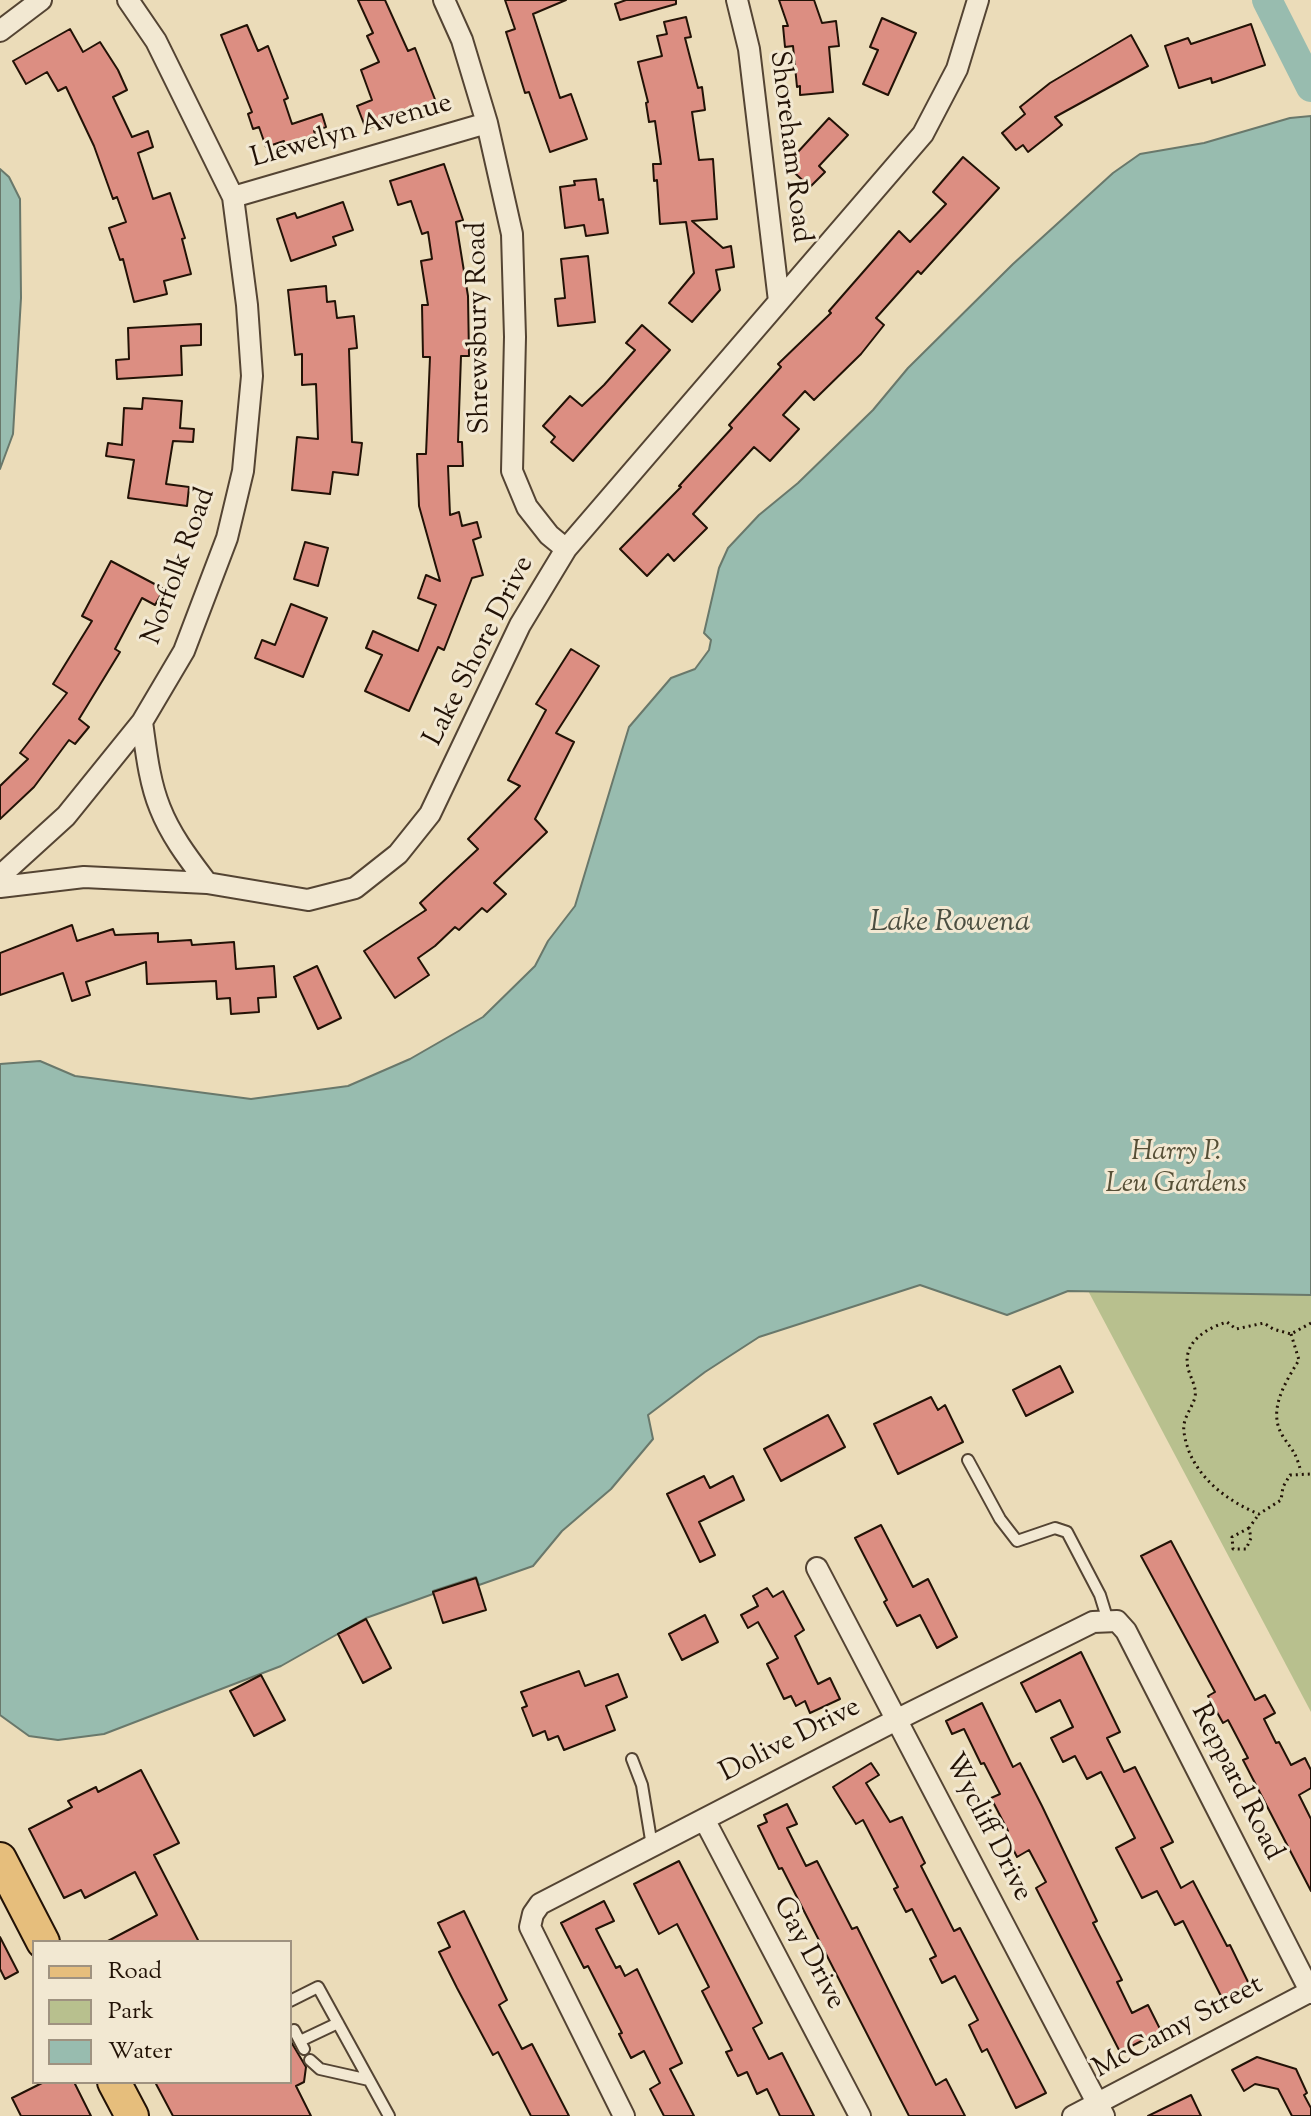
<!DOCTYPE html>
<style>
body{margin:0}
#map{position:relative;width:1311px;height:2116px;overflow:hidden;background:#ebdcb9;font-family:"Sorts Mill Goudy",serif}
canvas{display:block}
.legend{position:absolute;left:32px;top:1940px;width:260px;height:144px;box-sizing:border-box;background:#f2e8d2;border:2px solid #9f9280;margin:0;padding:10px 14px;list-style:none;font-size:24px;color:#221206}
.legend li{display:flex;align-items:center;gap:16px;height:40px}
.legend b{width:40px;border:2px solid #9f9280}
</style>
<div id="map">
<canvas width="1311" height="2116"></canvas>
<ul class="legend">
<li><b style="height:10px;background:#e6be7c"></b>Road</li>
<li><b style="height:22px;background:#b8c08e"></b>Park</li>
<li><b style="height:22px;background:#98bcaf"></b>Water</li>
</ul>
</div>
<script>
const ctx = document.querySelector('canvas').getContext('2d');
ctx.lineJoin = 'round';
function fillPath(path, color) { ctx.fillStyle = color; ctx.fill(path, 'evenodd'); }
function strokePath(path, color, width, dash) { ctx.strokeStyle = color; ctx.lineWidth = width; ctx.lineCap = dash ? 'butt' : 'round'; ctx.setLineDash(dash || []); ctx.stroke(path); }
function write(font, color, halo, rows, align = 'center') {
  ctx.font = font + ' "Sorts Mill Goudy",serif'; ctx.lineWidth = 6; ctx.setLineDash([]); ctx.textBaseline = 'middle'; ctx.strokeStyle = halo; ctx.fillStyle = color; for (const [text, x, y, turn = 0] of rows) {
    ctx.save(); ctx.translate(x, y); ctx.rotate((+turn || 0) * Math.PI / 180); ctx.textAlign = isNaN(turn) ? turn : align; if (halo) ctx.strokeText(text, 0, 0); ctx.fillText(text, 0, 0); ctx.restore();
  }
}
fillPath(new Path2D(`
 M1311,946V1712L994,1113Z`), '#b8c08e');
const water = new Path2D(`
 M1311,116V1295L1068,1291L1007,1315L920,1285L759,1337L705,1372L648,1415L653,1439L611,1489L562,1531L533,1566L479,1585L476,1577L433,1591V1594L366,1618L281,1666L104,1734L58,1740L29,1736L0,1715V1064L40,1061L75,1076L251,1099L348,1086L410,1059L483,1017L535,966L548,941L575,906L629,727L671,678L695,669L709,650L711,640L704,633L719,568L728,548L759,515L798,483L873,410L908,368L1013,264L1113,173L1140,154L1204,143L1290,118Z
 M0,169L9,177L20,199L21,298L13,434L0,469Z`);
fillPath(water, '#98bcaf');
strokePath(water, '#69786b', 2);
strokePath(new Path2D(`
 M1267,0L1311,87`), '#98bcaf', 30);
const building = new Path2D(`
 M358,0H385L408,51L415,48L436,102L366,129L357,106L372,100L361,70L379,62L367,36L373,33Z
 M505,0H566L533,14L560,98L571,94L587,139L550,152L529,92L525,93L506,32L515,29Z
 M626,0H676V4L620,20L615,4Z
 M779,0H814L822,23L836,21L839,46L829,47L833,92L800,95V86L797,87L793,46L785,47L783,26H788Z
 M686,17L691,37L685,38L698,88L702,87L705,110L692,112L699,160L713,159L717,219L692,221L723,248L731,246L734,267L716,270L720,290L692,322L669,303L694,273L686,222L660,224L657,180L654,181L653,164H661L655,121L649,122L646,103L648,102L638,62L662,56L657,36L667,34L664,22Z
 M882,18L916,33L888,95L863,84L878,50L870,47Z
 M1251,24L1265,65L1212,83L1211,78L1179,88L1165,46L1188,38L1191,44Z
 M247,25L258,51L268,46L288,98L284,100L292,124L322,114L326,127L314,131L317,140L287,150L284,141L266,147L259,127L253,129L248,114L252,112L221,35Z
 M70,29L83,52L100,42L118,70L127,90L113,97L132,137L148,131L153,147L138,153L153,199L170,193L185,238L182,239L191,274L164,281L167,294L134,302L123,259L120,260L109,228L126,222L117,197L113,199L94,146L66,87L58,91L47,72L26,84L13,61Z
 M1131,35L1148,66L1055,117L1062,125L1028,152L1023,145L1016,150L1002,133L1025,114L1020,107L1050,83Z
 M829,118L848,135L819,166L825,172L810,187L786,165Z
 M963,157L999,188L921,274L918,271L876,318L884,325L861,354L814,400L805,391L783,415L799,429L770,461L754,447L693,514L707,528L674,561L668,554L647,576L620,549L681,487L679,486L732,428L729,425L781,367L778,364L831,313L829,311L899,231L910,242L946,204L933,192Z
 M444,164L463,220L456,222L468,296L469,356H461L458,442H462L463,466H448L450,515L459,512L462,526L477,522L481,537L473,540L483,575L472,578L444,650L438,647L409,711L365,691L382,655L366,648L373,631L418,651L436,605L418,598L426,575L440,581L419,506L417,454H426L430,357H423L422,305H428L421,261L432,259L428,232L422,234L411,201L398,205L390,181Z
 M596,179L599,200L603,199L608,233L586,236L584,225L565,228L560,187L575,185L574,181Z
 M343,202L353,230L333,237L336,245L291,261L277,219L295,213L297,218Z
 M588,256L595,322L558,326L555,299L565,298L561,259Z
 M326,286L327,302L335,301L337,318L354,316L357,348L349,349L352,442L362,443L358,475L333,472L330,494L292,490L297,437L318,439L316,384L302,385V354L295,355L288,290Z
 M201,324V345L181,346L182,375L117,379L116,360L129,359L128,328Z
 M642,325L670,350L573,461L551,442L555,437L543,426L570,396L582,406L604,385L635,350L626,343Z
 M143,398L182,401L180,428L194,429L193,442L173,441L166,484L189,487L187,506L128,498L134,460L106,456L108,443L122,445L124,408L142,409Z
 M305,542L328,548L318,586L294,579Z
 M111,561L164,589L155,605L142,598L115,649L120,652L79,719L89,727L75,744L69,740L34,787L0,819V786L28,759L20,753L67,693L53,684L92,621L82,616Z
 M291,604L327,618L303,677L255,658L262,640L275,645Z
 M571,649L599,666L556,733L574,742L535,819L547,832L494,883L506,894L487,912L482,908L459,930L455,927L435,946L418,958L429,975L395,998L364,951L426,910L420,903L478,849L468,839L520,786L508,780L546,710L536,704Z
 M72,925L77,941L113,929L115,935L158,933V942L191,940L192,945L234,942L236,969L274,966L276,997L258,998L259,1012L231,1014L230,998L217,999L216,981L147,984L146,962L86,982L90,995L72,1001L63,973L0,995V953Z
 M317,966L341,1018L318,1029L294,977Z
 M1060,1366L1073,1392L1026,1416L1013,1390Z
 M931,1397L938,1410L945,1405L963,1442L898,1474L874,1424Z
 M828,1415L845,1447L781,1481L764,1449Z
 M704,1476L710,1488L733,1476L744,1500L699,1522L715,1555L700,1562L667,1494Z
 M881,1525L913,1587L928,1579L957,1637L937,1648L920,1615L897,1626L884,1602L887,1600L855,1538Z
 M1171,1541L1255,1700L1265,1695L1275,1713L1264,1719L1276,1743L1279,1742L1291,1765L1305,1758L1311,1770V1788L1299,1795L1311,1819V1891L1243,1760L1248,1758L1228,1720L1223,1723L1208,1696L1215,1692L1141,1556Z
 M476,1578L486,1610L443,1623L433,1592Z
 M767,1588L773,1597L783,1591L804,1630L795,1636L818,1684L830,1678L840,1699L810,1713L805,1701L796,1706L791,1696L784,1699L767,1664L778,1658L758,1622L748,1628L741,1615L758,1606L753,1596Z
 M705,1615L718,1642L682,1660L669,1634Z
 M366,1619L391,1668L363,1683L338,1634Z
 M1081,1652L1120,1732L1107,1738L1124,1772L1135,1767L1173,1842L1161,1848L1181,1888L1193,1881L1227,1946L1230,1945L1250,1986L1223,2000L1183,1921L1175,1925L1157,1891L1142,1898L1116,1848L1135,1838L1101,1772L1087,1779L1075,1756L1063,1762L1051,1738L1073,1727L1060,1700L1036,1712L1021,1683Z
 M579,1671L585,1686L618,1674L627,1697L606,1706L615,1730L564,1750L558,1736L548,1740L545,1731L533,1736L522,1708L527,1706L521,1692Z
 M261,1675L285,1720L254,1736L230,1691Z
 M982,1703L1013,1767L1020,1763L1042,1806L1097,1921L1093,1923L1122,1980L1117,1982L1132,2013L1148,2005L1161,2031L1120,2052L1036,1888L1046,1882L1029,1850L1017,1857L1005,1833L1008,1831L991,1798L1000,1794L984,1763L981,1764L964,1729L952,1734L946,1721Z
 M871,1763L879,1775L866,1783L890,1822L902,1817L925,1863L921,1866L954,1931L960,1928L1046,2093L1016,2108L987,2049L982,2052L969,2025L978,2020L955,1976L942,1983L930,1959L936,1956L912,1909L906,1912L894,1889L898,1887L863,1820L856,1824L833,1787Z
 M141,1770L179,1843L154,1855L199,1942H106L157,1915L135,1872L85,1898L81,1890L64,1898L29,1829L72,1807L68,1801L96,1787L98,1792Z
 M787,1804L797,1824L787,1828L806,1866L817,1861L852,1929L857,1927L936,2085L946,2079L965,2116H909L782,1868L779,1869L758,1826L767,1822L764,1815Z
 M679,1861L762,2023L753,2028L769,2059L782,2053L814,2116H780L767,2089L757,2094L747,2072L738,2076L726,2052L732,2050L702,1991L709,1987L677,1924L659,1934L634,1884Z
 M604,1901L614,1921L596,1929L616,1968L620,1966L625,1976L637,1969L682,2063L670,2069L694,2116H664L650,2089L660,2083L644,2051L631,2058L619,2034L622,2033L588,1966L584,1968L561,1923Z
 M464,1911L507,2000L499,2005L522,2049L532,2044L569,2116H531L498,2052L493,2055L457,1988L439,1952L450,1947L438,1923Z
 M0,1937L18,1972L5,1979L0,1969Z
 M290,2040L306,2067L304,2082L296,2086L311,2116H173L155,2082H290Z
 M1257,2057L1296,2069L1307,2093L1304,2095L1311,2108V2116H1292L1278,2089L1255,2084L1244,2091L1232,2070Z
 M44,2082H74L91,2116H21L12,2098Z
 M1191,2095L1201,2116H1148Z`);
fillPath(building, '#dc8e82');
strokePath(building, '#221206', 2);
const lane = new Path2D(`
 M968,1460L1000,1519L1017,1541L1055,1528L1067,1532L1100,1595L1108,1621
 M632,1759L642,1785L652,1846
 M290,2001L318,1987L389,2116
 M294,2030L304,2049
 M300,2041L338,2023
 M310,2060L320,2069L369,2080`);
const street = new Path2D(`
 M444,0L462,40L487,123L512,234L515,337L512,471L527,507L549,535L566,549
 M737,0L749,49L779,301
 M0,31L41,0
 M233,197L487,123
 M142,722C146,750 149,781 160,808C171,836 189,859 207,883
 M0,876L66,816L142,722L184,651L227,538L243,471L252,376L247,305L233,197L156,41L128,0
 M0,887L84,877L207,883L308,900L355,888L398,854L430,814L520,625L566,549L923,134L957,69L978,0
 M817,1568L1104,2116
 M704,1819L860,2116
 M624,2116L530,1927L533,1914L540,1904L898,1719L1093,1622L1117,1621L1126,1631L1311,1993
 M1073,2116L1311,1991`);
const primary = new Path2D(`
 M0,1859L43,1942
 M114,2082L132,2116`);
strokePath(lane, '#544433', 14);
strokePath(street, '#544433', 24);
strokePath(primary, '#221206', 36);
strokePath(new Path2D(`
 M1311,1323L1291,1334L1273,1329L1264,1323L1236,1329L1227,1322C1207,1328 1182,1342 1188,1368C1190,1377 1197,1387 1195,1397C1192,1409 1182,1418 1184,1432C1189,1472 1224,1500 1259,1514L1281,1500L1283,1487L1290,1475L1311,1474
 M1291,1334L1299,1360C1285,1383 1266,1412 1284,1438C1294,1453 1296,1453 1301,1472
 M1249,1528L1232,1537L1233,1549H1246L1251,1538L1249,1528L1259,1514`), '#221206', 3, [2, 4]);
strokePath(lane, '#f2e8d2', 10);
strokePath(street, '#f2e8d2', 20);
strokePath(primary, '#e6be7c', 32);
write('28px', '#221206', '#f2e8d2', [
 ["Llewelyn Avenue",352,133,-16],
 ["Shoreham Road",788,147,83],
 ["Shrewsbury Road",481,328,-91],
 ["Norfolk Road",181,567,-70],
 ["Lake Shore Drive",481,652,-63],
 ["Dolive Drive",791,1742,-27],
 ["Reppard Road",1235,1783,63],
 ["Wycliff Drive",986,1828,63],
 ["Gay Drive",807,1954,62],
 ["McCamy Street",1179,2029,-28]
]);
write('italic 28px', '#564f36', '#f2e8d2', [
 ["Harry P.",1176,1154],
 ["Leu Gardens",1176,1186]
]);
write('italic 30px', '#4b4e41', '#f2e8d2', [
 ["Lake Rowena",950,925]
]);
</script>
